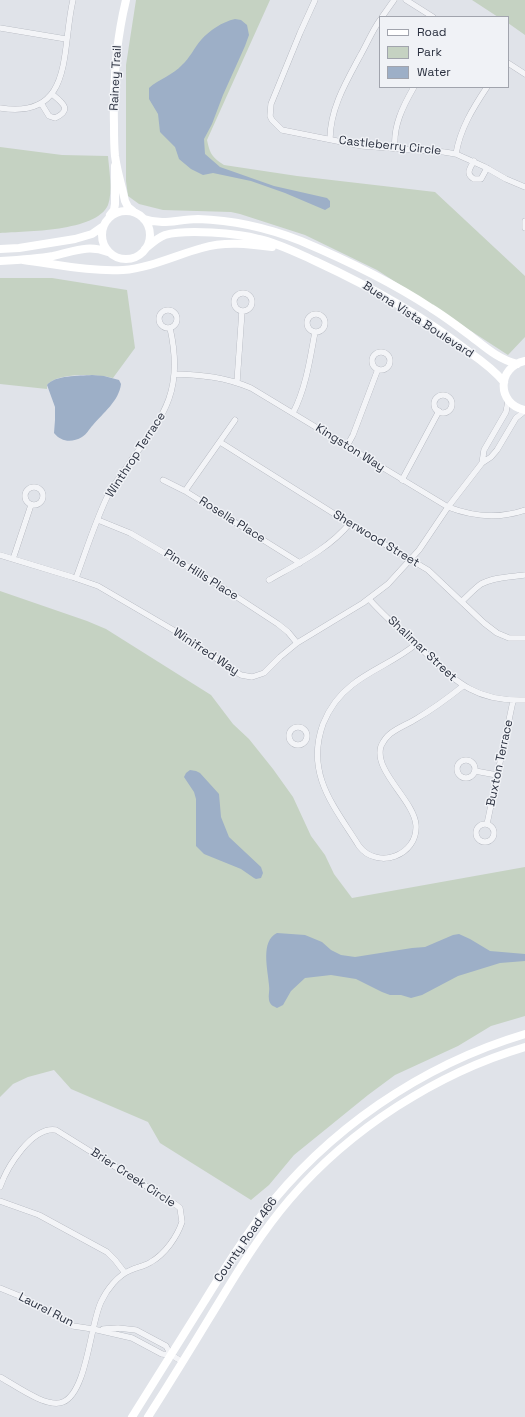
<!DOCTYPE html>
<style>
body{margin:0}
#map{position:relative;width:525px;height:1417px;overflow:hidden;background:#e0e3e9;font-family:"Space Grotesk",sans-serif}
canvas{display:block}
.legend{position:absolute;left:379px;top:16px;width:130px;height:72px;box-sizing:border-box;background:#f0f2f6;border:1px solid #a1a4ad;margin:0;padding:5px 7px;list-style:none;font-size:12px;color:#2a303f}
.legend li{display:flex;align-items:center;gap:8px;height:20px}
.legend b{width:20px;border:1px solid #a1a4ad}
</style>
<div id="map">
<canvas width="525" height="1417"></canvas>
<ul class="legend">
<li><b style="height:5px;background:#fff"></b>Road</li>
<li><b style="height:11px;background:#c5d2c2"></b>Park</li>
<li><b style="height:11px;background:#9dafc7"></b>Water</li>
</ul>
</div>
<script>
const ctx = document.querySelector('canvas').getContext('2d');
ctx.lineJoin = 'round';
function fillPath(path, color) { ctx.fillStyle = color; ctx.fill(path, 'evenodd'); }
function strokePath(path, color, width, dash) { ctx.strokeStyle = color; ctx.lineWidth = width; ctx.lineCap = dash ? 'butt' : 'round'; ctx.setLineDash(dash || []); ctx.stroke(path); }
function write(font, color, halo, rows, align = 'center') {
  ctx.font = font + ' "Space Grotesk",sans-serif'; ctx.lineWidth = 3; ctx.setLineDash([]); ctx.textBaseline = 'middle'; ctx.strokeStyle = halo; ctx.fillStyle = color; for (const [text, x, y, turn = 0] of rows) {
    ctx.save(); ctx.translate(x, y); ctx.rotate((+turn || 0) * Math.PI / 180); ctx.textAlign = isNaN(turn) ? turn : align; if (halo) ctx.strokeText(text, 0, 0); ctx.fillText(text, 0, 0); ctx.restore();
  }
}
fillPath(new Path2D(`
 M136,0H270L207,140C210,154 212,157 224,165L297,176L435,192L525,276V337L508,355L377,270L305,235L240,214L231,212L163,210L139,204L128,196L126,181V65Z
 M472,0H525V35L508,23V17H498Z
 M0,147L62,155L108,156C109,169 113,192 108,205C96,232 26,231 0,233Z
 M0,278H52L127,290L135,348L113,378C98,374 57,372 47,385V389L0,384Z
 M0,591L87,621L106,629L211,695L233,724L249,739L273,769L293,797L311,836L325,855L334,874L352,898L525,867V1016L491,1026L458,1046L395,1075L368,1095L294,1155L269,1185L251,1200L160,1143L148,1122L71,1089L54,1070L28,1077L13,1084L0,1097Z`), '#c5d2c2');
fillPath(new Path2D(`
 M235,19L241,20L247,25L249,35L245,46L223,95L212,124L204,139L205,154L220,167L274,186L327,198L330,201V207L325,210L285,193L251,181L213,173L203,175L191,169L179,159L175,147L160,132L158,114L149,99V88C159,79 173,75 182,65C190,58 194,48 201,40C210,30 222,22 235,19Z
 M92,375L104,376L119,380L121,384C119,401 103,413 93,425C89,429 87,434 82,437C72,443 61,442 54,433L55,420V407L47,385C55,375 79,376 92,375Z
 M190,770L196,771L200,773L219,794L221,817L229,837L261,867L263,873L261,878L256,879L254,878L241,869L204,854L196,846V799L194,792L184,777L186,773Z
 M277,933L305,935L322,942L331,950L341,955L355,957L412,948L425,947L453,935L459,934L470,939L490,951L525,954V961L500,963L458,976L422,995L411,998L401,995H390L382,992L356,979L331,975L305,978L291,991L283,1005L277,1008C273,1006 270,1005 269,1000C268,995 270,990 269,985C268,970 260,941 277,933Z`), '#9dafc7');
const street = new Path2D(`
 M315,0L300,33L271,104L270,116L272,120L282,130L362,146L444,152L456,154L485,167L506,179L525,187
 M406,0L433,17
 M382,17L394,0
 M0,28L66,39
 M508,63L525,74
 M41,103L49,116L55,118C73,110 62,102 52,94
 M0,108C75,120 61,49 73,0
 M330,139C330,109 346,82 360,56C367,44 372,31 380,20
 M395,148C393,126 403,106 414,87
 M456,154C460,129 473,108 487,87
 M474,161C470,168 465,174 474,179H481L487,168
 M525,221V228
 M234 302a9 9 0 1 1 18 0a9 9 0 1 1-18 0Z
 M159 319a9 9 0 1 1 18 0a9 9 0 1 1-18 0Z
 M307 323a9 9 0 1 1 18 0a9 9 0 1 1-18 0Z
 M372 361a9 9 0 1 1 18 0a9 9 0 1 1-18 0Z
 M175,374C203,375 225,377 251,388L448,507C474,517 499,519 525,510
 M237,382L242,311
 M434 404a9 9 0 1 1 18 0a9 9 0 1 1-18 0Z
 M293,413C306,388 310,359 315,332
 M220,442L352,525L428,570L484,623L497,633L509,638H525
 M347,446L353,435L378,369
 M482,463L484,450L506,412L508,401
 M163,480L185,491L300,563
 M402,480L439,411
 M25 496a9 9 0 1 1 18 0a9 9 0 1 1-18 0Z
 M185,491L235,420
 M98,520L130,533L214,582L278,624L288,632L297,643
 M0,555L72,577L98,586L175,631L241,675L252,677L264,673L280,657L297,643L363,603L388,584L419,550L448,507L482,463L491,457L497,450L516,418L525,411
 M13,559L31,505
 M76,578C86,551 95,522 108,495C114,484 123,473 130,462C165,414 184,390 170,328
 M269,580C297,564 329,549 350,523
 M369,599C384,616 401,631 418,646C454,679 472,702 525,700
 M462,601C468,596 474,589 481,584C494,577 511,577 525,575
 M416,644C396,661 372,669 352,685C339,695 329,709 323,724C305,774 334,806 359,846C377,870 418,856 416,825C414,800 373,771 381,746C383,742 386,737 390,734C397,728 408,724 416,719C433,709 448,698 463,686
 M289 736a9 9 0 1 1 18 0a9 9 0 1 1-18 0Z
 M457 769a9 9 0 1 1 18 0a9 9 0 1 1-18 0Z
 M475,771L497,775
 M487,824L513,701
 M476 833a9 9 0 1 1 18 0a9 9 0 1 1-18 0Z
 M0,1187C7,1167 32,1126 56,1130L175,1204L180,1208L182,1222C177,1237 165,1254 151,1262C145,1266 138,1267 131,1270C118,1275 107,1289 101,1302C90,1325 87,1392 63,1402C47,1409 15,1385 0,1377
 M0,1201L39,1215L107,1252L115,1260L125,1273
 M0,1288L22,1297L73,1326L93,1329L132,1338L162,1354L171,1355L183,1362
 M103,1329L118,1328L136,1330L166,1346L171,1355`);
strokePath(street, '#a6aab3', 6);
strokePath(street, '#f3f4f7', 5.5);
strokePath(new Path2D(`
 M126,0C116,41 113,83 114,125C114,136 114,146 115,156C117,171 122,187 125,201L128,207L133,211
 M102 235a24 24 0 1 1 48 0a24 24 0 1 1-48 0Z
 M110,215L114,210L115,204V166
 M144,219C165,226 177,219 198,219C234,220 268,228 301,241C346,260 390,281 431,308C444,316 456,325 468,334C484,346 497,359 517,364
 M0,249L19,248L75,239L92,234L102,227
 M145,249C151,244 157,238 165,235C186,229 237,233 259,239C278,243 297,253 315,261C369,286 422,315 469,352C482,361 494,370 504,382
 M23,260C55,264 91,272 123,270C150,268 176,255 202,248C225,241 249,244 272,247
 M0,261C18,260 36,259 53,256C73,252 87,244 108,252
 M525,361C497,367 496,404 525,410
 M132,1417C156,1379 180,1340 204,1302C222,1273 240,1243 261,1216C327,1130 421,1065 525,1034
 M148,1417C169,1384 190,1350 210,1317C235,1276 259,1235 290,1199C350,1129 437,1073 525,1047`), '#fff', 8);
write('12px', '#2a303f', '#f0f2f6', [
 ["Rainey Trail",116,78,-87],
 ["Castleberry Circle",390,146,6],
 ["Buena Vista Boulevard",418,320,33],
 ["Kingston Way",350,448,32],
 ["Winthrop Terrace",136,455,-57],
 ["Rosella Place",232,520,32],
 ["Sherwood Street",376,539,31],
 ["Pine Hills Place",201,575,32],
 ["Shalimar Street",422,649,43],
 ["Winifred Way",206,652,33],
 ["Buxton Terrace",500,763,-78],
 ["Brier Creek Circle",133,1178,33],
 ["County Road 466",246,1240,-55],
 ["Laurel Run",46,1310,27]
]);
</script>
